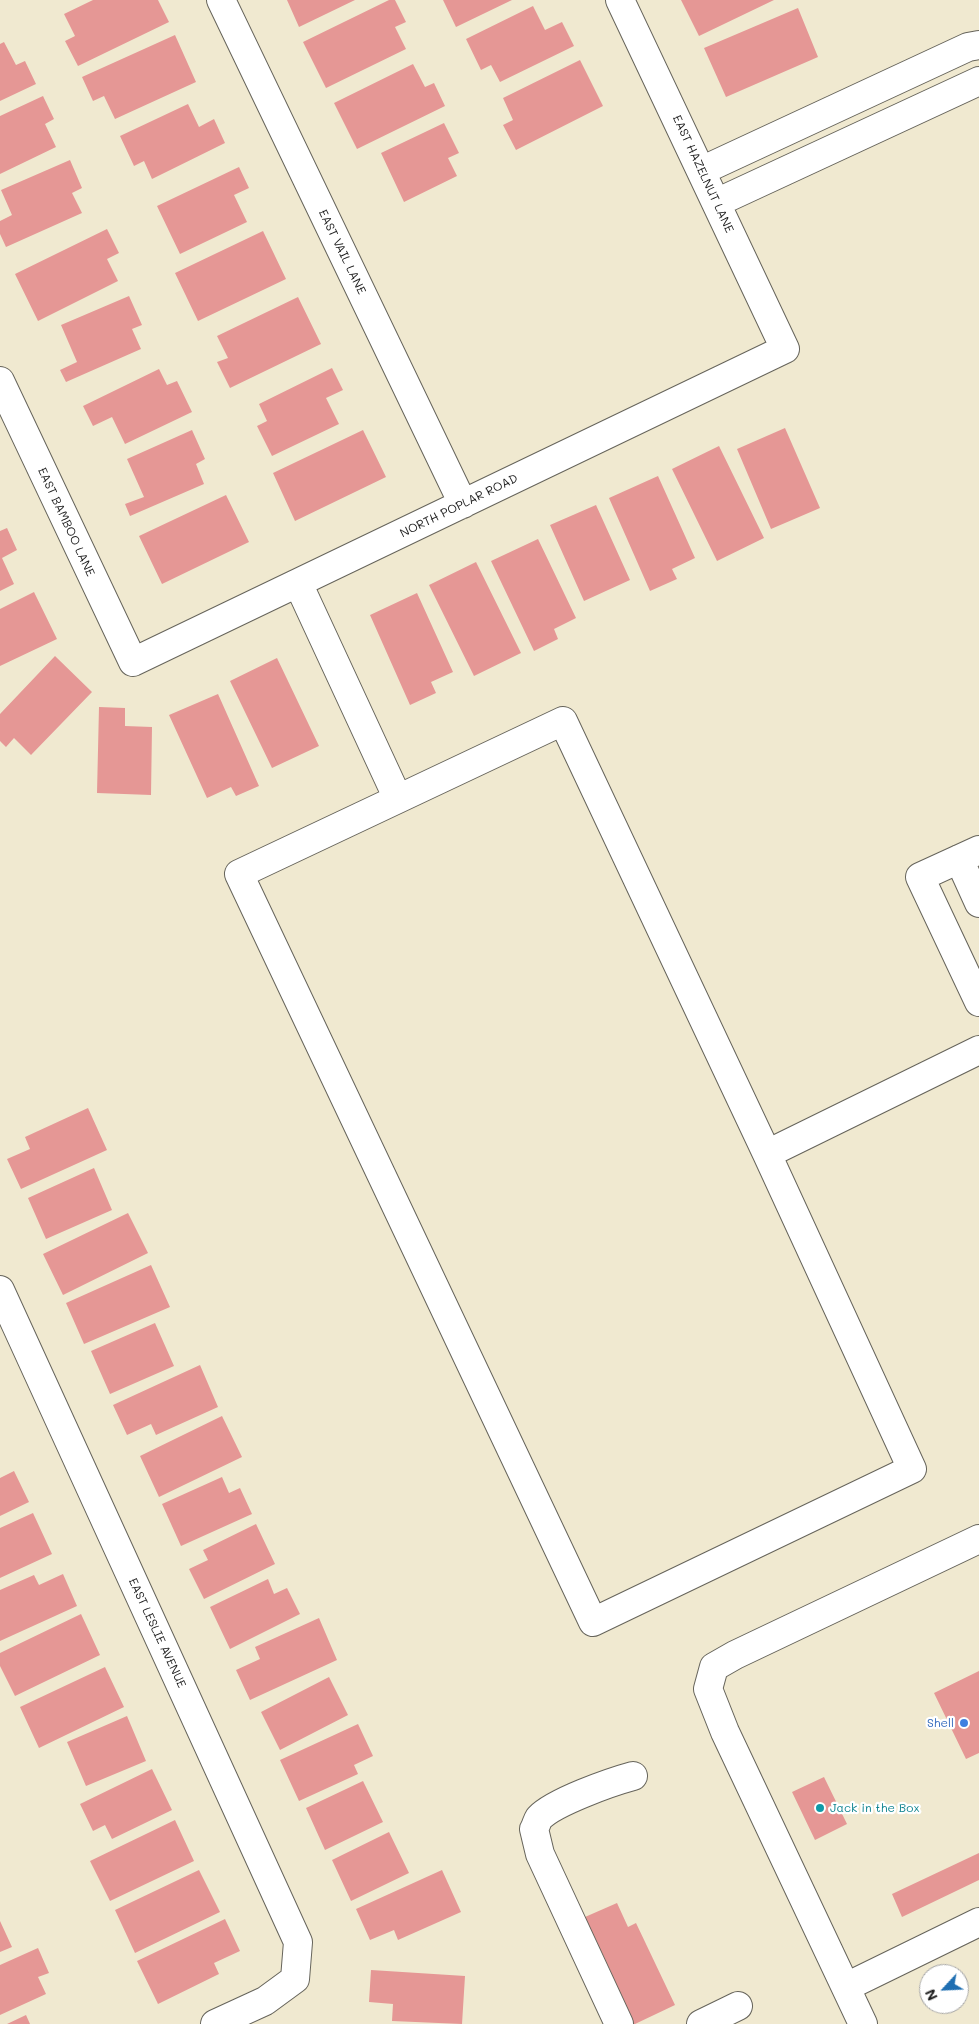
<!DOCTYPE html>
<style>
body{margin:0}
#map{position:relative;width:979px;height:2024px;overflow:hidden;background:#f0e9d0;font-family:Mali,sans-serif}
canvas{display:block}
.north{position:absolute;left:919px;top:1964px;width:50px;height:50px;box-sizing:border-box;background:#fff;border:1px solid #a4a4a4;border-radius:50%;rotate:245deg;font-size:14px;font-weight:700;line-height:20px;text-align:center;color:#1c1c1c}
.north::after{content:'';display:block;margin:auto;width:18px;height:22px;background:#1f6fb2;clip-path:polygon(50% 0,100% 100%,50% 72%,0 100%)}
</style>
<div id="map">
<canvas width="979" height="2024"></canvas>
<div class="north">N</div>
</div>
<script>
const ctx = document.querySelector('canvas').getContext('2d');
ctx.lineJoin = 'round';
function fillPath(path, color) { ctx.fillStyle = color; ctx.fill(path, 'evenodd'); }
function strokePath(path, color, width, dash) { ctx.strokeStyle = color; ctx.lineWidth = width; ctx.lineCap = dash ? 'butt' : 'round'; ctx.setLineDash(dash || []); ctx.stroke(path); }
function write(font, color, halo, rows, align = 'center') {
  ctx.font = font + ' Mali,sans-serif'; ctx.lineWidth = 4.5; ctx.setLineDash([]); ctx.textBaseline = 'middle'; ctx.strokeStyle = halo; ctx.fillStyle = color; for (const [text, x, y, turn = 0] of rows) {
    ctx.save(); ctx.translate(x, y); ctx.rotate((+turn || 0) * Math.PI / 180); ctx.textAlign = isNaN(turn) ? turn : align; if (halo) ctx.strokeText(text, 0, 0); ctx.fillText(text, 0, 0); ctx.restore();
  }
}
fillPath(new Path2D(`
 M93,0H158L169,22L78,66L65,41L75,36L64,14Z
 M287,0H355L299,27Z
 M389,0H395L406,22L395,27L406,49L326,88L303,42Z
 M443,0H512L456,27Z
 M681,0H774L699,36Z
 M533,6L545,30L562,22L574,46L500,82L491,65L481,70L466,39Z
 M798,8L818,57L726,97L704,48Z
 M175,35L196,82L115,119L104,96L93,101L82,77Z
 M4,42L16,65L25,61L36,84L0,101V44Z
 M580,60L603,106L516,150L503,125L513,120L503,98Z
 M413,64L425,87L434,83L445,106L357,149L334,103Z
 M43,96L54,119L45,124L56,147L0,174V116Z
 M188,104L199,127L214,119L225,143L152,179L144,161L134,166L120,136Z
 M444,123L459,153L448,158L457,176L404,202L381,153Z
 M70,160L82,188L72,193L82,213L6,247L0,234V221L12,215L1,190Z
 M239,167L249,188L234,195L247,222L180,254L157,206Z
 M107,229L119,253L107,259L118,281L38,321L15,274Z
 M263,231L286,279L198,321L175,273Z
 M129,296L142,325L132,329L141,349L66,382L60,370L77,362L61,325Z
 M298,297L321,344L230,388L217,362L228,358L217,336Z
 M332,368L343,390L326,398L339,424L272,456L257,426L267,421L259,404Z
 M159,369L167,385L177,381L192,412L125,444L112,417L93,426L83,406Z
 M785,428L820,508L771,529L737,449Z
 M192,430L205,459L196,464L204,484L130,516L125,504L144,497L127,459Z
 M363,430L386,477L295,521L273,473Z
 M719,446L764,538L717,561L672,469Z
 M658,476L695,558L672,569L677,579L650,591L609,498Z
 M226,495L249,542L162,584L139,536Z
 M596,505L630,580L584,601L550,525Z
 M7,528L17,550L2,558L14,584L0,591V531Z
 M538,539L576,618L554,629L558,639L534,651L491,561Z
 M476,562L521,653L474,676L429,585Z
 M34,592L57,639L0,666V609Z
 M417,593L453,672L431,682L436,693L410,705L370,615Z
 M55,656L92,692L31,755L14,738L6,747L0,741V714Z
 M277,658L319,746L272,768L230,681Z
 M218,694L259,786L236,796L231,787L207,798L169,715Z
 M99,707L125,708V726L152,727L151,795L97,793Z
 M88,1108L107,1150L21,1189L7,1159L30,1149L25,1137Z
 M94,1168L112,1210L46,1239L28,1198Z
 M128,1213L148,1253L63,1295L43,1254Z
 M151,1265L170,1307L84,1344L66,1303Z
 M155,1323L174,1366L110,1394L91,1351Z
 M200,1365L218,1407L156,1435L151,1424L127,1435L113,1405Z
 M222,1416L242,1457L159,1497L140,1456Z
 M14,1471L29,1502L0,1516V1478Z
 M222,1477L229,1493L240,1488L252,1514L181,1546L162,1504Z
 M33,1513L52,1554L0,1578V1528Z
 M256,1524L275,1564L204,1599L189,1569L208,1560L203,1550Z
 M63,1574L77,1606L0,1641V1590L34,1575L39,1585Z
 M268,1579L274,1594L287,1588L300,1614L230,1649L210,1607Z
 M81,1614L100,1655L15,1696L0,1666V1653Z
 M319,1618L337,1660L250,1700L236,1670L260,1659L255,1647Z
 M105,1667L124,1707L39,1748L20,1707Z
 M979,1671V1753L966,1759L934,1693Z
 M329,1677L348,1715L280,1750L261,1712Z
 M127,1716L146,1761L86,1786L67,1742Z
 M358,1724L373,1756L354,1765L358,1774L299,1801L280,1760Z
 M152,1769L172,1810L112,1839L105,1825L93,1831L80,1804Z
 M824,1777L847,1824L815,1840L792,1792Z
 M363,1781L383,1822L325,1850L306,1808Z
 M175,1820L194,1861L110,1901L90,1861Z
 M389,1832L409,1873L351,1901L332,1860Z
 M979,1853V1880L902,1917L892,1894Z
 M199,1870L220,1912L135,1953L115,1910Z
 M442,1870L461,1912L398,1940L394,1930L370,1940L356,1909Z
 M617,1903L628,1927L636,1923L675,2005L635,2024H628L605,1975L611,1972L585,1917Z
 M225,1919L240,1951L214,1963L219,1974L158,2004L137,1961Z
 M0,1921L12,1947L0,1952Z
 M38,1948L49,1973L38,1977L46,1994L0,2015V1965Z
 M371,1970L465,1976L462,2024L392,2021L393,2004L369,2002Z
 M26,2015L30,2024H7Z`), '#e59795');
const minor = new Path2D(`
 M221,0L463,504
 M701,171L968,47L979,45
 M716,203L979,81
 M0,381L133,662L785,349L620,0
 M298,583L398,799
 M563,721L767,1154L912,1469L593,1622L239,874Z
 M979,850L920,877L979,1002
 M959,859L979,903
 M767,1154L979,1050
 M0,1290L298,1942L295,1979L265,2001L215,2024
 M846,1987L979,1922
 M619,2024L540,1854L534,1829C536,1826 537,1821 539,1818C554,1802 611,1782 633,1776
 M701,2024L738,2006
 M863,2024L725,1732L708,1689L714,1667L735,1655L979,1539`);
strokePath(minor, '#66645b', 30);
strokePath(minor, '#fff', 28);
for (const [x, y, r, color] of [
 [964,1723,5,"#3f7fe0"],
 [820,1808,5,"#0f9aa8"]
]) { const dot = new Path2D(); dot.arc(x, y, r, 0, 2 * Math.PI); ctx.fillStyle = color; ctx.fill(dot); strokePath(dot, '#fff', 2); }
write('12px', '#1c1c1c', '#fff', [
 ["EAST HAZELNUT LANE",703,174,65],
 ["EAST VAIL LANE",342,252,64],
 ["NORTH POPLAR ROAD",459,506,-26],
 ["EAST BAMBOO LANE",66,522,65],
 ["EAST LESLIE AVENUE",157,1633,65]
]);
write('12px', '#366cbe', '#fff', [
 ["Shell",954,1723]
], 'right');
write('12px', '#0d838f', '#fff', [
 ["Jack in the Box",830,1808]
], 'left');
</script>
